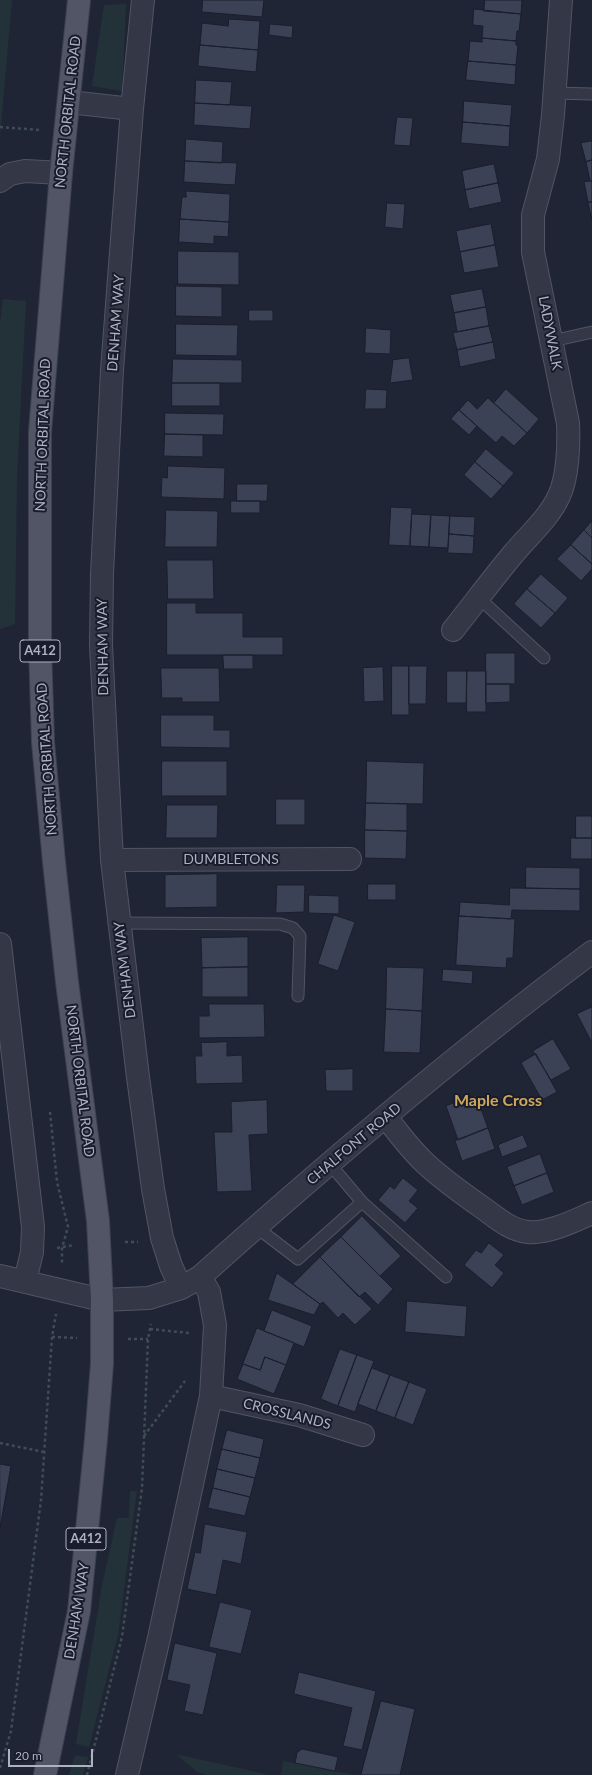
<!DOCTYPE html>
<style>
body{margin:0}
#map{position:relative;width:592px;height:1775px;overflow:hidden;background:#202535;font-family:Lato,sans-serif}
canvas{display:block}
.scale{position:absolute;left:8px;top:1749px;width:85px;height:18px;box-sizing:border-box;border:2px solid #adb1c3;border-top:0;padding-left:5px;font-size:12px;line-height:14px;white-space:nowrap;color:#adb1c3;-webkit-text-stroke:3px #191c2b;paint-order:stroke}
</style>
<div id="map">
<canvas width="592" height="1775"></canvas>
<div class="scale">20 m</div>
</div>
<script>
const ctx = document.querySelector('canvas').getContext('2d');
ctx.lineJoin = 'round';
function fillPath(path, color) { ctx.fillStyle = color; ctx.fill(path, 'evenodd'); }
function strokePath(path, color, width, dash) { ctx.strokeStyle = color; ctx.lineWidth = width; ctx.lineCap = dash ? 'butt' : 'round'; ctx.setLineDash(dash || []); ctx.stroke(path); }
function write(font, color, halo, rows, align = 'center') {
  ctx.font = font + ' Lato,sans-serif'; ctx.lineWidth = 4; ctx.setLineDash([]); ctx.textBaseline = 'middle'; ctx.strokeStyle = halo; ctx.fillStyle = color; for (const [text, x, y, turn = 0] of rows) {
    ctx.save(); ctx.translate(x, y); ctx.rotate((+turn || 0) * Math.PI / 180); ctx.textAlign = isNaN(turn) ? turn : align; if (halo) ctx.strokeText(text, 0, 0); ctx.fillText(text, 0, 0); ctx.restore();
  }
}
fillPath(new Path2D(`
 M0,0H12L0,136Z
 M126,4L122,91L92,86L104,5Z
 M3,299L26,301L17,476L15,624L0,629V323Z
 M130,1491H137L118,1635L89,1747L76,1744L102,1585L117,1518H129Z
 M176,1754L270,1775H207L197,1772Z
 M75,1755L88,1757L83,1775H69Z
 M283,1761L354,1775H281Z`), '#233238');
const building = new Path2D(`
 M203,0H264L262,17L202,12Z
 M485,0H522L521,14L484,11Z
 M474,9L521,14L519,31H517L516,41L482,38L483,26L473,25Z
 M229,19L260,21L258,50L200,45L202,23L228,26Z
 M270,24L293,26L292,38L269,35Z
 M482,38L516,41V45H518L516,65L468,61L470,41L482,42Z
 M200,45L258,50L256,72L198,66Z
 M468,61L516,65L515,85L466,80Z
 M196,80L232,82L230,105L195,103Z
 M464,101L512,105L510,126L463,122Z
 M195,103L252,106L250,129L194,125Z
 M397,117L413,118L410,146L394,145Z
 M463,122L510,126L509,147L461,143Z
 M186,139L223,142L222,163L185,161Z
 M592,141V160L586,162L581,143Z
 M592,160V181H590L586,162Z
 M185,161L237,163L235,185L184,182Z
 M494,164L498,183L465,190L462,171Z
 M590,181H592V202H588L584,182Z
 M498,183L502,202L469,209L465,190Z
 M186,191L230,194L229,222L180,219L182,197H186Z
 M588,202H592V219Z
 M387,203L405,204L403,229L385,227Z
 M180,219L229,222L228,237L214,236V244L179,242Z
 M491,224L495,245L460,252L456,231Z
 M495,245L499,267L464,273L460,252Z
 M178,251L239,252V285L178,284Z
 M176,286L222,287V317L176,316Z
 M482,289L486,307L454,313L450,295Z
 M486,307L489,326L457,332L454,313Z
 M249,310H273V321H249Z
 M176,324L238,325L237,356L176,355Z
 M489,326L493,342L457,350L453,333Z
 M366,328L391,330L390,354L365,353Z
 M493,342L496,359L460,367L457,350Z
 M409,358L413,380L390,383L393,360Z
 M173,359L242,360V383H172Z
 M172,383H220V406H172Z
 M366,389L387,390L386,409H365Z
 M506,389L539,419L527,433L494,403Z
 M488,398L527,433L514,446L502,436L496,443L459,410L468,400L477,409Z
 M459,410L477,426L469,435L451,419Z
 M165,413L224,414L223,435L165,434Z
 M165,434L203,435V457L164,456Z
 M486,449L514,473L503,486L475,462Z
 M475,462L503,486L491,499L464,475Z
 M168,466L225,468L224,499L161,497L162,477L167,478Z
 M237,484H268L267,501H237Z
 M231,501H260V513H231Z
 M391,507L412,508L410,546L389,545Z
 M166,510L218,511L217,547H165Z
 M412,514L431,515L429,547L410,546Z
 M431,515L450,516L448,548L429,547Z
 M450,516L475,517L474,536L449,534Z
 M592,521V538L584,530Z
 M584,530L592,538V564L571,545Z
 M449,534L474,536L473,554L448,553Z
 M571,545L592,564V569L581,581L557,559Z
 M167,560H213L214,599H168Z
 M541,574L568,598L555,613L527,589Z
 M527,589L555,613L541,628L514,604Z
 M167,603H196V613H243V637H283V655H167Z
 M486,653H515V684H486Z
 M223,655H253V669H224Z
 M392,666H409V715H392Z
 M409,666H427L426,704H409Z
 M383,667L384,701L364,702L363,668Z
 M161,668H219L220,702H182V698H162Z
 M447,671H467L466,703H447Z
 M467,671H486V712H467Z
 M486,684H510V702L486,703Z
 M161,715H214V730H230V748L161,747Z
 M162,761H227V796H162Z
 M367,761L424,763L423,804L366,803Z
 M276,799H305V825H276Z
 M366,803L407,804V831L365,830Z
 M167,805H218L217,838H166Z
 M576,816H592V838H576Z
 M365,830L407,831L406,859L365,858Z
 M571,838H592V859H571Z
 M526,867L580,868V889L526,888Z
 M217,874V907L165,908V875Z
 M368,884H396V900H368Z
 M277,885H305L304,912L276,913Z
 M510,888L580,889V911L512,910L511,919L459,916L460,902L509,905Z
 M309,895L339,896V914L309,913Z
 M334,915L355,922L338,971L318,964Z
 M459,916L515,919L513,958H507L506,968L456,965Z
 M248,937V967L202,968L201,938Z
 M248,967V997H202V968Z
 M387,967L424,968L422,1011L386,1009Z
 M443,969L473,971L472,984L442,981Z
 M209,1004H264L265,1037L199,1038V1016H209Z
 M592,1007V1043L577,1014Z
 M386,1009L422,1011L420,1053L384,1052Z
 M553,1039L571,1069L551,1080L533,1051Z
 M227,1042V1056L242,1055L243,1083L196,1084L195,1056H202L201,1043Z
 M536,1054L557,1092L542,1100L521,1063Z
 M353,1069V1091H326L325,1070Z
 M476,1095L488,1128L458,1140L446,1106Z
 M267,1100L268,1134L249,1135L252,1191L217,1192L214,1132H232L231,1102Z
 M488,1128L495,1149L462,1161L455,1141Z
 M523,1135L528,1147L502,1157L498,1145Z
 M540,1154L547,1173L514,1186L507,1167Z
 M547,1173L554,1192L522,1205L514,1186Z
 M403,1178L418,1190L409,1201L418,1208L405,1223L378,1200L390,1186L394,1189Z
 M362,1216L401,1256L380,1276L341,1237Z
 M341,1237L393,1289L378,1305L365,1292L359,1297L320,1257Z
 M489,1243L504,1255L495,1265L504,1273L492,1288L464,1265L476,1250L481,1253Z
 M320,1257L372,1309L355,1325L343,1313L338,1318L323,1302L320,1304L293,1284Z
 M277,1273L320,1304L314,1315L268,1300Z
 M407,1301L467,1306L465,1337L405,1332Z
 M272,1310L312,1326L304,1347L264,1331Z
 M257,1328L294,1343L286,1365L265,1357L260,1370L243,1364Z
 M340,1349L357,1355L338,1406L321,1399Z
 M357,1355L374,1361L355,1412L338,1406Z
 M265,1357L286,1365L274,1394L237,1379L243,1364L260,1370Z
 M372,1368L390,1375L376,1411L358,1404Z
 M390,1375L409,1382L395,1418L376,1411Z
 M409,1382L427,1389L413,1425L395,1418Z
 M227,1430L264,1439L260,1458L222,1449Z
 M222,1449L260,1458L255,1478L217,1469Z
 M0,1464L11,1466L0,1528Z
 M217,1469L255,1478L250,1497L213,1488Z
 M213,1488L250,1497L245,1516L208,1508Z
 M205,1524L247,1532L241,1564L223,1560L216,1595L187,1589L195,1552L200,1553Z
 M220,1602L252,1610L241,1654L209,1647Z
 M175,1643L217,1653L203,1715L184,1711L190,1685L167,1680Z
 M299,1672L376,1691L362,1750L343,1746L352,1708L294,1694Z
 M381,1701L415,1709L400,1775H361Z
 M302,1749L338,1757L335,1771L295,1763L297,1753Z`);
fillPath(building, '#3c4256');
strokePath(building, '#1b1e2d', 1);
const lane = new Path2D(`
 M555,93L592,94
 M552,341L592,332
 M479,598L544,658
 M119,923L280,924L293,928L300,936L298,996
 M329,1163L362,1202L446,1277
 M256,1227L298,1259L362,1202`);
const street = new Path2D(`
 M143,0L132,109L112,370L102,574L101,645L112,860L138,1077L153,1189L162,1238L171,1266L181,1288
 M69,102L132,109
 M0,181L10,174L25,171L61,173
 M453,630C473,605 493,578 514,553C529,535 549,518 559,496C568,477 569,444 568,423L533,252V215L548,159L553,115L561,0
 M112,860L350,859
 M0,944L33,1227L32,1252L25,1281
 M386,1117C398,1133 410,1149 425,1163C443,1180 463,1194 483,1208C497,1218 510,1230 528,1232C548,1234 574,1221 592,1213
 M0,1276L102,1300L149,1298L181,1288L200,1277C326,1164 456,1054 592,952
 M211,1396L299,1415L363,1435
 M127,1775L159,1638L211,1396L215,1325L209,1292L200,1277`);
const primary = new Path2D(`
 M45,1775L79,1611L96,1439L102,1364V1300L98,1221L67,982L54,862L43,742L40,646V432L61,173L79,0`);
strokePath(lane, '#515464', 13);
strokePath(street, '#515464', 24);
strokePath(primary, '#3d4050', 24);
strokePath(new Path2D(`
 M0,127L39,130
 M50,1112L57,1182L68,1227L62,1248V1264
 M125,1242H138
 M57,1248L74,1245
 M150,1329L189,1333
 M52,1337L77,1338
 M128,1339H148
 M144,1436L185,1381
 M0,1443L44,1452
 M0,1768L11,1731L41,1500L52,1337L56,1314
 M87,1775L122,1637L142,1488L148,1339L151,1324`), '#3f4d54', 2.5, [3, 3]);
strokePath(lane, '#333746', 11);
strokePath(street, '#333746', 22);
strokePath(primary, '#515566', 22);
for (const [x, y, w] of [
 [40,651,40],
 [86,1539,40]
]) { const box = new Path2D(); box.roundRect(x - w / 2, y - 11, w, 22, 3); ctx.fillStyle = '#191c2b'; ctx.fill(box); strokePath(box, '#adb1c3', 1); }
write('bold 13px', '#adb1c3', null, [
 ["A412",40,651],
 ["A412",86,1539]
]);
write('14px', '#adb1c3', '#191c2b', [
 ["NORTH ORBITAL ROAD",68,112,-84],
 ["DENHAM WAY",116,323,-86],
 ["LADYWALK",550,333,79],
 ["NORTH ORBITAL ROAD",43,435,-88],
 ["DENHAM WAY",103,647,-91],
 ["NORTH ORBITAL ROAD",47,759,-94],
 ["DUMBLETONS",231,859],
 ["DENHAM WAY",125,970,-97],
 ["NORTH ORBITAL ROAD",80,1081,83],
 ["CHALFONT ROAD",354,1144,-40],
 ["CROSSLANDS",287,1414,14],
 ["DENHAM WAY",77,1611,-81]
]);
write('bold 16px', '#cfa75c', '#191c2b', [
 ["Maple Cross",498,1101]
]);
</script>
